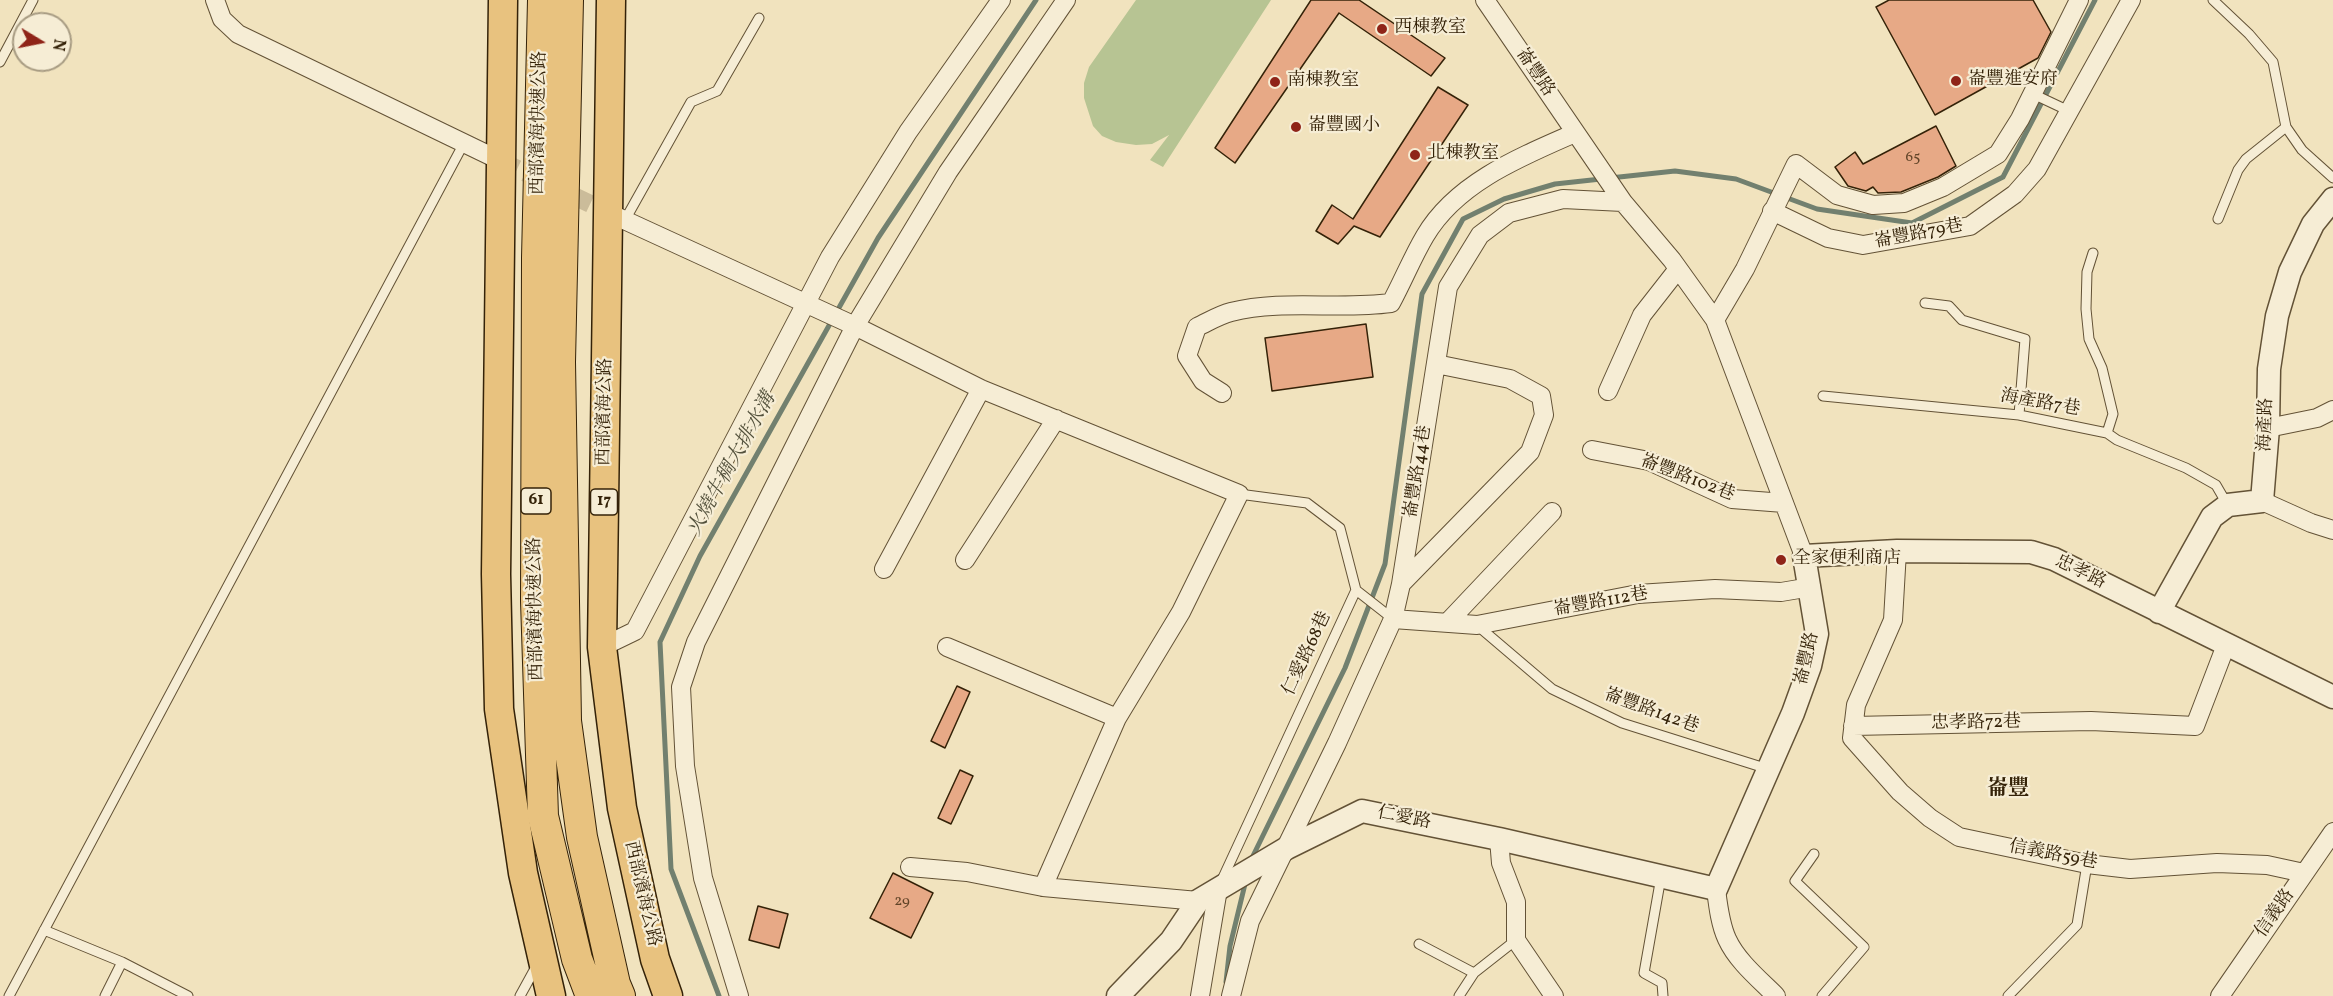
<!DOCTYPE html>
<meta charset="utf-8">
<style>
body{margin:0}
#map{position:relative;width:2333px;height:996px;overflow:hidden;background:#f1e3be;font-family:Vollkorn,serif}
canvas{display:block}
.north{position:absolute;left:12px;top:12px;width:60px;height:60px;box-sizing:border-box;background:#f6edd5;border:2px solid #a89c83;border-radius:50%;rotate:100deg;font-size:16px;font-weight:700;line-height:24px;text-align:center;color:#342208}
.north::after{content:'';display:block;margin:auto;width:21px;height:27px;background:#8f2418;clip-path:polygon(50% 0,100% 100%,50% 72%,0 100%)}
</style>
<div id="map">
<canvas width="2333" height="996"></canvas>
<div class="north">N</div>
</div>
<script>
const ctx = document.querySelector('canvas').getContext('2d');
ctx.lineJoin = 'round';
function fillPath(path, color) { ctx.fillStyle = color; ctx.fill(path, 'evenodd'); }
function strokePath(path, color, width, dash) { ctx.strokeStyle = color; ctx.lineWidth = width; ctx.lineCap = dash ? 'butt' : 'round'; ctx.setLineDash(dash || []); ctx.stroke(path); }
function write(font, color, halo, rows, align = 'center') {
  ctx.font = font + ' Vollkorn,"Noto Serif TC",serif'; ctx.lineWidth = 4.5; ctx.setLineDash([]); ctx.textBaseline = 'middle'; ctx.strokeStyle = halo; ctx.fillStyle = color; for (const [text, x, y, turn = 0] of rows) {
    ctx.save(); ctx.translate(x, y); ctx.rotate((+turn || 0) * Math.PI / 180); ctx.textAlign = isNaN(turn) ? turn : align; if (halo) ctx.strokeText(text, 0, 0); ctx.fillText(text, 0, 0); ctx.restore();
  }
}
fillPath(new Path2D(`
 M1136,0H1271L1163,167L1150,160L1169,135L1152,144L1136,145L1116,142L1102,136L1093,126L1084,98V83L1089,67Z`), '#b7c493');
strokePath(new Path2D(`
 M1610,178L1675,171L1736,179L1817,209L1912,223L2003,177L2095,0
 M1250,862L1345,668L1385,564L1422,294L1463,219L1504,199L1555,184L1601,179
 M1226,982L1230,946L1246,880
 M719,996L671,869L660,642L700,556L878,238L1036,0`), '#72806f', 5);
const building = new Path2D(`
 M1311,0H1359L1445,58L1431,76L1339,13L1235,163L1215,148Z
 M1889,0H2033L2051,32L2038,58L1935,115L1876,7Z
 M1438,87L1468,105L1380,237L1354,226L1338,244L1316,231L1332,205L1353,219Z
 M1936,126L1956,166L1938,177L1901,192L1878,193L1873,187L1866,191L1848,186L1835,167L1855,152L1863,164Z
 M1366,324L1373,377L1272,391L1265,338Z
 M957,686L970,692L945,748L931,741Z
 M960,770L973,776L951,824L938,818Z
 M893,873L933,893L911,938L870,918Z
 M758,906L788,914L779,948L749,940Z`);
fillPath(building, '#e7a986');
strokePath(building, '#342208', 1.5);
strokePath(new Path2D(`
 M501,161L609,213`), '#cbbc9a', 18, [18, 9]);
const service = new Path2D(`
 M2213,0L2249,34L2273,62L2286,127L2302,150L2333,178
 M0,62L33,0
 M2033,94L2069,111
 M2218,219L2238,170L2246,159L2286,127
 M625,220L691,102L717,91L759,18
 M2093,253L2087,272L2086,309L2089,339L2102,368L2113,414L2107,433
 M1925,303L1949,306L1962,320L2025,339L2019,415
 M1823,396L2019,415L2107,433L2117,440L2186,468L2216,485L2227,504
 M1356,590L1393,619
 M1478,626L1552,689L1622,723L1768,769
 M1814,854L1795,881L1864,947L1822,996
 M1661,877L1644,973L1662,983L1663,996
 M1221,882L1356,590L1340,528L1307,503L1239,494
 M44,930L122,962L188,996
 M1419,944L1474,973
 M9,996L464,143
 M105,996L122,962
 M520,996L537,965
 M1459,996L1474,973L1516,940
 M2008,996L2077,925L2087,864`);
const minor = new Path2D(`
 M215,0L222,19L238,34L501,161
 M1485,0L1623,202L1672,260L1715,320L1804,556
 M1772,211L1828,238L1863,245L1970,226L2015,194L2037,169L2131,0
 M609,213L855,326L981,389L1239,494L1181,612L1117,718L1043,887
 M1715,320L1745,269L1796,164L1837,195L1873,205L1904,203L1943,187L1998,154L2020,119L2079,0
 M1608,391L1642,315L1678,269
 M1222,393L1203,381L1187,356L1197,327C1208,322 1219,315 1231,312C1283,299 1338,310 1391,303C1403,281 1412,258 1425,236C1456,183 1520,157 1575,133
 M2268,428L2317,418L2333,410
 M1592,450L1649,461L1732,499L1784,503
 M2262,501L2311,523L2333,530
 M1897,551L1893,620L1856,705L1852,738L1900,792L1930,818L1959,837L2087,864L2130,869L2217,863L2267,865L2304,873
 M965,560L1056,419
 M884,569L981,389
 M1401,584L1530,452L1544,415L1541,396L1510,379L1436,364
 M1393,619L1477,625L1638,594L1715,589L1781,592L1811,587
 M1447,623L1552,512
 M602,647L635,631L830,257L908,132L1001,0
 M947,647L1117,718
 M1853,726L2091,721L2195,726L2226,645
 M1499,839L1501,863L1516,902V940L1554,996
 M910,867L967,872L1043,887L1198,901
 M1716,889C1718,905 1720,924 1727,939C1737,961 1759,979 1776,996
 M739,996L703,878L685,766L681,687L696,642L855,326L948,172L1066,0
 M1200,996L1218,889
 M1231,996L1250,921L1337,743L1393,619L1401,584L1448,287L1480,235L1509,213L1563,199L1623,202
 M2220,996L2333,832`);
const tertiary = new Path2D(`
 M2159,612L2212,517L2228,505L2262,501L2268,428L2269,369L2277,316L2290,272L2313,224L2333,199
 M1118,996L1171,941L1198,901L1287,848L1362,811L1499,839L1716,889L1793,713L1810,666L1817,634L1804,556L1897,551L2031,552L2054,559L2333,697`);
const primary = new Path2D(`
 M503,0L496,574L499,709L523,873L551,996
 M611,0L602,647L622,808L655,959L668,996`);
const trunk = new Path2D(`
 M543,0L537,258L536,601L543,816L577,959L591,996
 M568,0L560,362L566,721L582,837L615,984L620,996`);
strokePath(service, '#635236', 11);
strokePath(minor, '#635236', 20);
strokePath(tertiary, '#635236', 25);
strokePath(primary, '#342208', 31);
strokePath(trunk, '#342208', 32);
strokePath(service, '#f6edd5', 9);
strokePath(minor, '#f6edd5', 18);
strokePath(tertiary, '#f6edd5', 22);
strokePath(primary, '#e8c27f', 28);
strokePath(trunk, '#e8c27f', 30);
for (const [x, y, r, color] of [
 [1382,29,6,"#8f2418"],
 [1956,81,6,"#8f2418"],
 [1275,82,6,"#8f2418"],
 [1296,127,6,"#8f2418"],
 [1415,155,6,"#8f2418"],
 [1781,560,6,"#8f2418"]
]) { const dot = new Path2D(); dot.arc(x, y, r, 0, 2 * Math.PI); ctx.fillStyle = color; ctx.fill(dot); strokePath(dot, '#f6edd5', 2); }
write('15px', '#614428', null, [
 ["65",1913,158],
 ["29",902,902]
]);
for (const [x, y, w] of [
 [536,501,30],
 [604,502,27]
]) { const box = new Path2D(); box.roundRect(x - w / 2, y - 13, w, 26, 4.5); ctx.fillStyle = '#f6edd5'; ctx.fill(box); strokePath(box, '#342208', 1.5); }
write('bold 16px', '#342208', null, [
 ["61",536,501],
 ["17",604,502]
]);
write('18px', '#342208', '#f6edd5', [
 ["西棟教室",1394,29],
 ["崙豐進安府",1968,81],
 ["南棟教室",1287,82],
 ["崙豐國小",1308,127],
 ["北棟教室",1427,155],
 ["全家便利商店",1793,560]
], 'left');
write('18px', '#342208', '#f6edd5', [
 ["崙豐路",1534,73,56],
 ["西部濱海快速公路",540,123,-89],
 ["崙豐路79巷",1919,235,-11],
 ["海產路7巷",2040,404,10],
 ["西部濱海公路",606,412,-89],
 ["海產路",2267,425,-88],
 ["崙豐路44巷",1419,472,-81],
 ["崙豐路102巷",1687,479,21],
 ["忠孝路",2080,573,26],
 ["崙豐路112巷",1601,603,-10],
 ["西部濱海快速公路",537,609,-91],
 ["仁愛路68巷",1308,654,-65],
 ["崙豐路",1808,659,-77],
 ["崙豐路142巷",1651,712,20],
 ["忠孝路72巷",1976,724,-1],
 ["仁愛路",1404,819,11],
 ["信義路59巷",2053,856,11],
 ["西部濱海公路",641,894,77],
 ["信義路",2276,914,-55]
]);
write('italic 20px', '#53513c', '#f6edd5', [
 ["火燒牛稠大排水溝",733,465,-61]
]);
write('bold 21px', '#342208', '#f6edd5', [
 ["崙豐",2008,790]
]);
</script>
